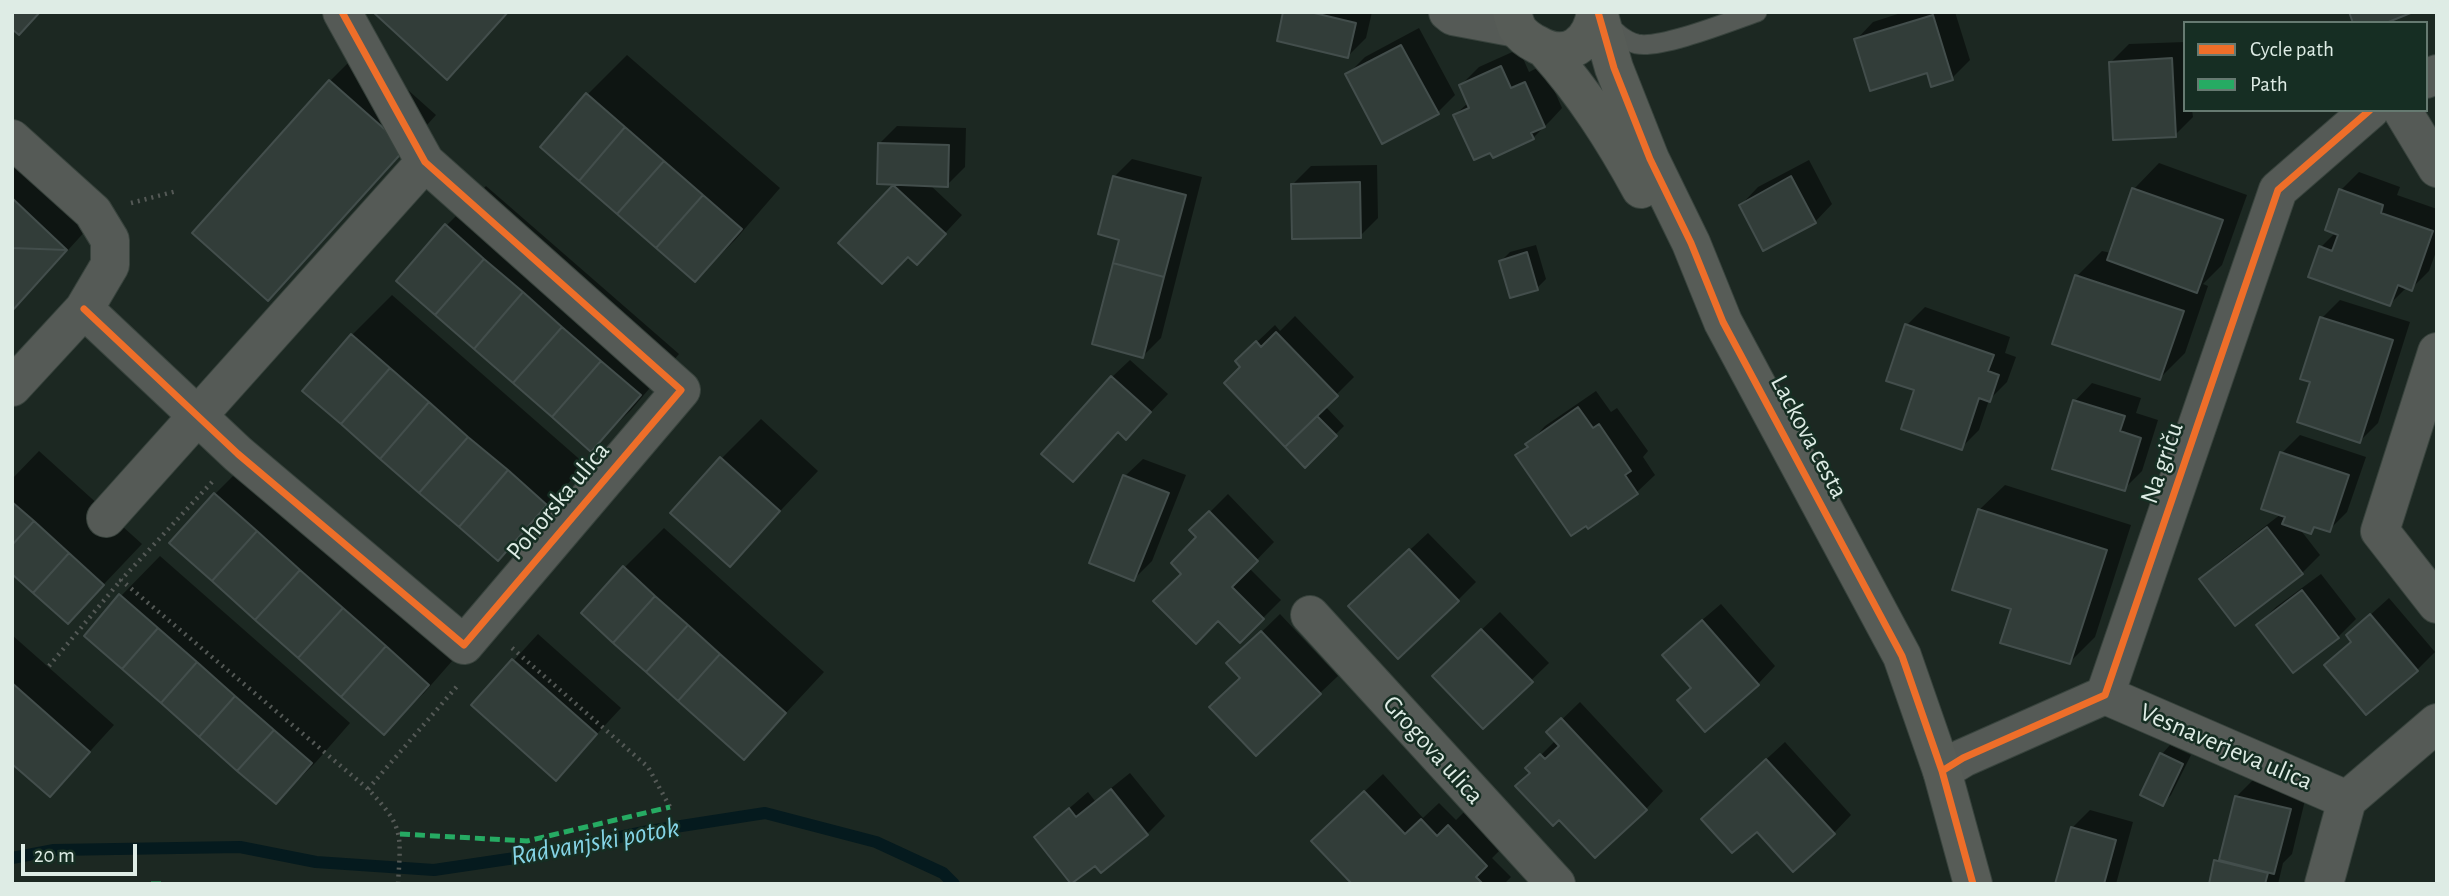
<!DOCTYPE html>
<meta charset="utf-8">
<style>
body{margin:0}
#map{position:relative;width:2449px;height:896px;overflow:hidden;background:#1c2822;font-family:"Alegreya Sans",sans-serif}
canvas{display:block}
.frame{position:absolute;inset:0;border:14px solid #deece5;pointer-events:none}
.legend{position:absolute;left:2183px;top:21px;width:245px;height:91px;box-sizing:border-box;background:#162e23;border:2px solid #667a71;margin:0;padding:9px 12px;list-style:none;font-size:21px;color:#deece5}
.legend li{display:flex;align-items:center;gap:14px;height:35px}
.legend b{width:35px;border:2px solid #667a71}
.scale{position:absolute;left:21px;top:844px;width:116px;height:32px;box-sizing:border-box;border:4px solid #deece5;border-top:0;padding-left:9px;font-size:21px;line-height:24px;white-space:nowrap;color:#deece5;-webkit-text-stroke:5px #162e23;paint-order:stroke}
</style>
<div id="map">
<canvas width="2449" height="896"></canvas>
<div class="frame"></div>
<ul class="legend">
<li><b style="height:9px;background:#ee6e29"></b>Cycle path</li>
<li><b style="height:9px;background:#26ab63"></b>Path</li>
</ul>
<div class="scale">20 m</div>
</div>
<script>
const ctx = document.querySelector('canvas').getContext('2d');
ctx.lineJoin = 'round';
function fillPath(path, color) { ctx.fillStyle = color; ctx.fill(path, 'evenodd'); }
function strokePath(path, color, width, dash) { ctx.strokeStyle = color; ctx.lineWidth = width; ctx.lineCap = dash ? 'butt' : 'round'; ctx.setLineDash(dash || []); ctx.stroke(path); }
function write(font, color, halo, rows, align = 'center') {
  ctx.font = font + ' "Alegreya Sans",sans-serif'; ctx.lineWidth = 5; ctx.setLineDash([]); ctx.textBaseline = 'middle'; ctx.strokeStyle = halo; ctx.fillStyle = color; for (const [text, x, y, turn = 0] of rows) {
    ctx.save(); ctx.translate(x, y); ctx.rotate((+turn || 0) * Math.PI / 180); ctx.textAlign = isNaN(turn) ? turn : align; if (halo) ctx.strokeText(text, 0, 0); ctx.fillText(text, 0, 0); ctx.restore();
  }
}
fillPath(new Path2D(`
 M375,12H509L447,77Z
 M1285,12H1372L1366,38L1348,56Z
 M1904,12H1955L1970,60L1952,78L1928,71L1856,40L1873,22Z
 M1419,28L1455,95L1438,112L1347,75L1365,57Z
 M2185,42V110H2192L2193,117L2175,135L2111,62L2129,44Z
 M362,49L436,115L299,267L268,299L194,233L330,81Z
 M1519,49L1529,72L1543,65L1562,108L1551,120L1533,138L1455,115L1469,102L1461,85L1479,67Z
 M627,55L780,188L735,240L695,280L542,147L588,94Z
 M897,126L966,128L965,167L947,185L929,184L962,215L934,245L908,255L841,243L896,183L880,143Z
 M12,137L98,217L12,312Z
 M1132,159L1202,177L1161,338L1143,356L1121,238L1114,177Z
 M1809,160L1832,204L1815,222L1741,205L1758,187Z
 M2159,163L2247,195L2222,265L2203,284L2208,286L2185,353L2160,378L2077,276L2102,251L2111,253L2134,189Z
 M1377,165L1378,218L1360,236L1293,184L1311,166Z
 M2359,172L2400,187L2397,195L2437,209V249L2429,271L2411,289L2407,287L2390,304L2321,247L2336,232L2341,190Z
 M486,186L679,354L631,410L591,449L446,226Z
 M1536,245L1546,279L1537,288L1501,261L1510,252Z
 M392,295L585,464L537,519L498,559L304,390L352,335Z
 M2340,300L2410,322L2378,423L2360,441L2312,381L2302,378L2322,318Z
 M1925,307L2010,337L2005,353L2016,357L2007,382L1989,400L1979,430L1961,448L1916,389L1907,325Z
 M1295,316L1354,377L1325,406L1344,426L1305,465L1237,361L1275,325L1280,331Z
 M1130,360L1168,394L1126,438L1112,377Z
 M2092,383L2141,398L2136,413L2158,420L2142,471L2124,489L2075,401Z
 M1596,391L1611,412L1617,408L1648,451L1643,457L1655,475L1637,492L1588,526L1518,456L1545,426Z
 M761,419L818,471L730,564L721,459Z
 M2300,435L2366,457L2347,512L2329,530L2316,526L2311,532L2299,528L2320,555L2302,573L2235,624L2201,579L2219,562L2281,514L2282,453Z
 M39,451L142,544L68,622L12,572V479Z
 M254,455L467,644L424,693L384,732L215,494Z
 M1143,459L1186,475L1152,561L1134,579L1125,476Z
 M2005,485L2131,525L2095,637L2070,662L2014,608L1979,510Z
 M1228,494L1274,542L1249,568L1281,600L1240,641L1183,574L1199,537L1192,530Z
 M664,528L824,672L744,758L624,568Z
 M1428,533L1476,582L1458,600L1368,589Z
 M160,556L350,723L316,762L276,802L86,635L121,596Z
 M2321,574L2356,619L2338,637L2258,625L2276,607Z
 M2389,598L2435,652L2417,670L2326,665L2352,640L2348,635Z
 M1721,604L1775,666L1758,684L1679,700L1692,687L1682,637Z
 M1500,612L1549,663L1483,727L1434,676Z
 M1280,614L1338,676L1320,693L1242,678L1247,646Z
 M538,634L621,708L556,778L473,705Z
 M12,635L114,725L50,795L12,762Z
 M1580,702L1663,791L1646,809L1559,817L1528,768L1556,740L1549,732Z
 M1785,742L1851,815L1834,833L1757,829L1721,801Z
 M2170,745L2191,755L2171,795L2163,804L2162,754Z
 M1130,773L1165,816L1147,834L1095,864L1036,837L1088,792L1095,801Z
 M1383,774L1423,818L1439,803L1456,820L1467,809L1503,847L1492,858L1511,877L1504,884H1353L1331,823Z
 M2254,779L2307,792L2292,854L2283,863L2278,884H2210L2216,861L2222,855L2236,797Z
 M2090,810L2133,822L2116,884H2056L2072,828Z`), '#0007');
strokePath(new Path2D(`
 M12,858L54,850L240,847L316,862L434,870L515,858L649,831L765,813L876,842L943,873L954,884`), '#051a1e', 12);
const building = new Path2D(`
 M12,12H40L19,35L12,29Z
 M373,12H508L447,80Z
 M1283,12H1310L1356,23L1348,58L1277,41Z
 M2349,12H2413L2386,23H2353Z
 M1933,15L1953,80L1931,87L1927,73L1870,91L1854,39Z
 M1401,45L1439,114L1382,144L1345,74Z
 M2172,58L2176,137L2113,140L2109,62Z
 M1501,66L1511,88L1525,82L1545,127L1531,133L1534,139L1493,158L1490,153L1474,160L1453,115L1469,108L1459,85Z
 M329,80L406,148L268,301L192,233Z
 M586,93L625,127L579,181L540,147Z
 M625,127L664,161L617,214L579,181Z
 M878,143L949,145L948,187L877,184Z
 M664,161L703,195L656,248L617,214Z
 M1113,176L1186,195L1164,277L1113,263L1119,240L1098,234Z
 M1791,176L1816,223L1763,251L1739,205Z
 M1360,182L1361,238L1292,239L1291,184Z
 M893,185L946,234L917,265L908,257L882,284L838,243Z
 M2132,188L2223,220L2197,293L2107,260Z
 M2339,189L2383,205L2381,213L2433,231L2412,291L2398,285L2390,306L2308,277L2319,246L2332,251L2338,235L2325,230Z
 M703,195L742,229L695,282L656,248Z
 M12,198L67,250L12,248Z
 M445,224L484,259L435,315L396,281Z
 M12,248L67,250L12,311Z
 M1527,252L1538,290L1510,298L1499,261Z
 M484,259L523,292L474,349L435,315Z
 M1113,263L1164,277L1143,358L1092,344Z
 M2075,275L2184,311L2160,380L2052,344Z
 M523,292L562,327L513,383L474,349Z
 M2320,317L2393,340L2360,443L2297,422L2310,382L2300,379Z
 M1905,324L1994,355L1988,371L1999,375L1990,402L1979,398L1962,450L1901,429L1914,390L1886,381Z
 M562,327L601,361L552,417L513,383Z
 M1276,332L1338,396L1285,447L1224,383L1240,367L1235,361L1256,341L1261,347Z
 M351,334L390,368L341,424L302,391Z
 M601,361L641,395L591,452L552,417Z
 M390,368L429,402L380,459L341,424Z
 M1111,376L1151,412L1126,440L1118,432L1073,482L1041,454Z
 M2073,400L2125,416L2120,431L2141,438L2125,491L2052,469Z
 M429,402L468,437L419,493L380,459Z
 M1578,407L1593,428L1599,424L1631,471L1625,475L1638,494L1588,529L1586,526L1571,536L1515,455L1528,447L1525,444Z
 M1317,416L1337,436L1305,468L1285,447Z
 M468,437L508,470L459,527L419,493Z
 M2280,452L2349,475L2330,532L2314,527L2311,534L2282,524L2285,517L2261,509Z
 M720,457L780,511L730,567L670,513Z
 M508,470L547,505L498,561L459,527Z
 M1123,475L1169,493L1134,581L1089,563Z
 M214,493L257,531L212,581L169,543Z
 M12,502L34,521L12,545Z
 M1978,509L2107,550L2070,664L2000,643L2011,609L1952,590Z
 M1209,511L1258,561L1232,587L1264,619L1240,643L1218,621L1196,644L1153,601L1181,574L1171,563L1196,537L1189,530Z
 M34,521L69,553L33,593L12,574V545Z
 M2267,527L2303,574L2235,626L2199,579Z
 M257,531L300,570L255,620L212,581Z
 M1409,549L1459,601L1398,659L1348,606Z
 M69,553L104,585L68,624L33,593Z
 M623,566L655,596L613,643L581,613Z
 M300,570L343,608L298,658L255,620Z
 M2302,590L2339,638L2293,673L2256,625Z
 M119,594L158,628L122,669L84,636Z
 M655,596L688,625L646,672L613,643Z
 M343,608L386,646L341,697L298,658Z
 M2370,614L2418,671L2366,715L2324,665L2351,642L2346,635Z
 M1702,620L1759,685L1705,732L1677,700L1691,688L1662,655Z
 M688,625L720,654L678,701L646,672Z
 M158,628L197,662L161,703L122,669Z
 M1481,629L1533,682L1483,729L1432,676Z
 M1261,631L1321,694L1256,756L1209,707L1240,678L1226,663Z
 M386,646L429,685L384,735L341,697Z
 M720,654L786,713L744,760L678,701Z
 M512,659L597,734L556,781L471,705Z
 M197,662L235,696L199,737L161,703Z
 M12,683L90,752L50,797L12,764Z
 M235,696L274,730L237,771L199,737Z
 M1561,718L1647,810L1595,858L1559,820L1553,826L1515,786L1530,773L1525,768L1540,754L1545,759L1559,746L1546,732Z
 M274,730L312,763L276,804L237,771Z
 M2160,753L2183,764L2163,806L2140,795Z
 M1766,759L1835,834L1793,872L1757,832L1732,853L1701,819Z
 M1111,789L1148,835L1101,873L1095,866L1071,884L1034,837L1069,808L1076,817Z
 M1364,791L1405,834L1421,819L1437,836L1448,825L1487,866L1476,877L1483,884H1352L1311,841Z
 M2235,796L2291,809L2274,874L2219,860Z
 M2071,827L2116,840L2104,884H2055Z
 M2214,860L2268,873L2265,884H2209Z`);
fillPath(building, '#323d39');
strokePath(building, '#434e4c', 2);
const lane = new Path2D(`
 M1607,22C1613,31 1625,41 1637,44C1661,49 1731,21 1757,12`);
const street = new Path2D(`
 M1448,12L1453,16L1517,28
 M2426,79L2437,74
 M2402,110L2437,168
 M12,139L93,212L110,240V265L84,309L12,387
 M84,309L238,454L464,645L681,390L425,162L342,12
 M2437,352L2380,531L2437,604
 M106,518L425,162
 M1310,615L1556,884
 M2105,695L2347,800
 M1942,771L1963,758L2105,695L2278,190L2370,110
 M2324,884L2347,800L2437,723`);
const secondary = new Path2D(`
 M1512,12C1513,17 1515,23 1517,28C1522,36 1530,41 1538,45C1568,62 1591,43 1596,12
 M1598,12L1614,68L1650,159L1691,243L1723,322L1902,656L1942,771L1973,884
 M1546,50C1585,94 1613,138 1641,189`);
strokePath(lane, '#38433d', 21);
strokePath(street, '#38433d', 40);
strokePath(secondary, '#38433d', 40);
strokePath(new Path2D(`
 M131,203L177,191
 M212,482L121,580L368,789C404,827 401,833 398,884
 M512,648L648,767L670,807
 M49,666L121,580
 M368,789L459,684`), '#545956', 4.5, [2, 5]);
strokePath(lane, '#555a56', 19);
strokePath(street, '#555a56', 38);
strokePath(secondary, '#575c57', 38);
strokePath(new Path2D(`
 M400,834L527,841L670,807
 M151,884H161`), '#26ab63', 5, [10, 5]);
strokePath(new Path2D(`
 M1598,12L1614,68L1650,159L1691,243L1723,322L1902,656L1942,771L1973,884
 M84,309L238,454L464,645L681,390L425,162L342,12
 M1942,771L1963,758L2105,695L2278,190L2370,110`), '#ee6e29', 7);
write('26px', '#deece5', '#162e23', [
 ["Lackova cesta",1809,437,62],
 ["Na griču",2162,463,-71],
 ["Pohorska ulica",558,501,-50],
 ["Vesnaverjeva ulica",2226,747,23],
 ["Grogova ulica",1433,750,48]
]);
write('italic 28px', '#85d4e6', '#162e23', [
 ["Radvanjski potok",595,842,-10]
]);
</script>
